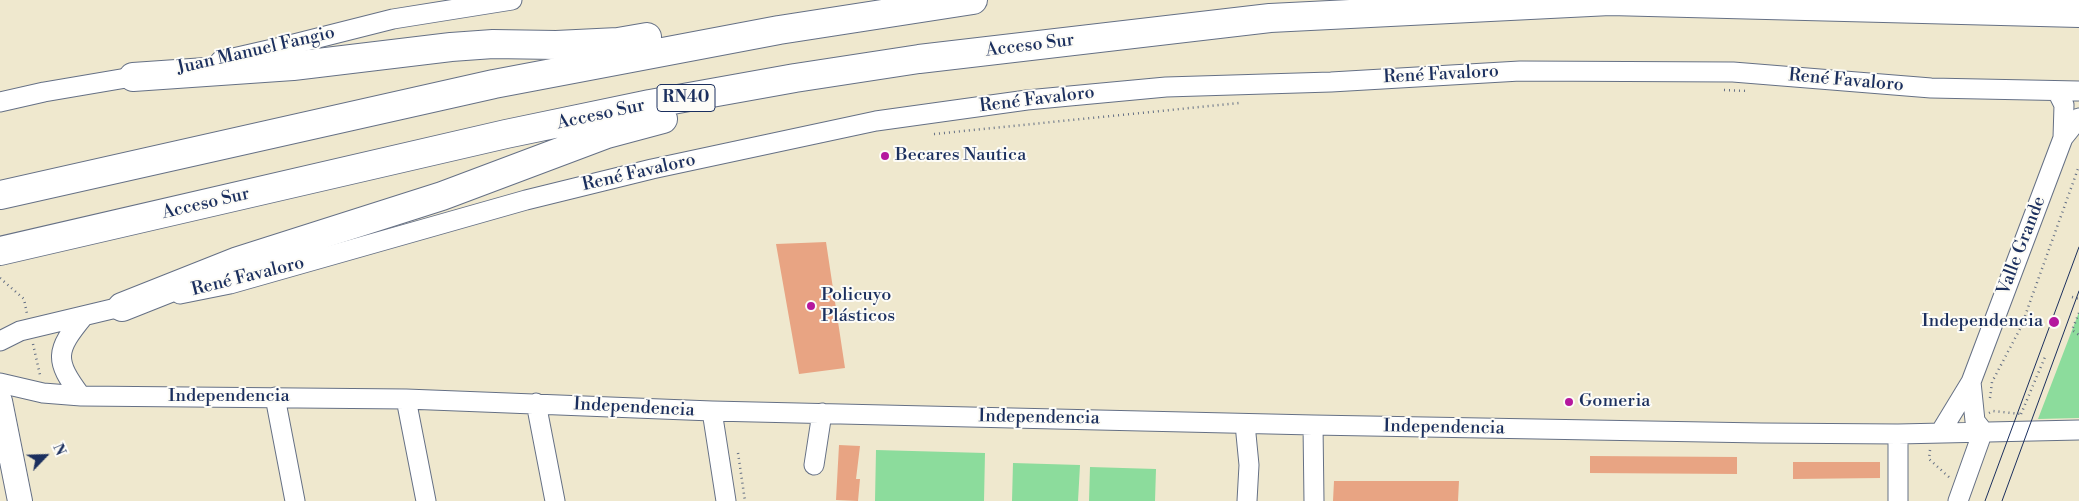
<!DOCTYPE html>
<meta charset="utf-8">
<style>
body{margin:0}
#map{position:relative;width:2079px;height:501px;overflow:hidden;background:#efe8ce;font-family:"Libre Bodoni",serif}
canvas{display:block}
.north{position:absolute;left:20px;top:431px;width:50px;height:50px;-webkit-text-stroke:4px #fdfcf7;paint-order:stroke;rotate:66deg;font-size:14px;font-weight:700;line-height:20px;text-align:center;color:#1b2f5e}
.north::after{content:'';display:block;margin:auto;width:18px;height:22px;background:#1b2f5e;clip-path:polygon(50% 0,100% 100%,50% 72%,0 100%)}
</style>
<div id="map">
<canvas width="2079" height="501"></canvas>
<div class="north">N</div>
</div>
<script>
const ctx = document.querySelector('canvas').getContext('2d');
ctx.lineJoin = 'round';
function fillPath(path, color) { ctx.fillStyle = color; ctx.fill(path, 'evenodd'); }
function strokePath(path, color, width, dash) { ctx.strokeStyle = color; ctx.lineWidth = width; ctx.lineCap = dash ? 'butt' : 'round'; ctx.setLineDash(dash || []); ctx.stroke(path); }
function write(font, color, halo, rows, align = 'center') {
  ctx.font = font + ' "Libre Bodoni",serif'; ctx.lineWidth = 4; ctx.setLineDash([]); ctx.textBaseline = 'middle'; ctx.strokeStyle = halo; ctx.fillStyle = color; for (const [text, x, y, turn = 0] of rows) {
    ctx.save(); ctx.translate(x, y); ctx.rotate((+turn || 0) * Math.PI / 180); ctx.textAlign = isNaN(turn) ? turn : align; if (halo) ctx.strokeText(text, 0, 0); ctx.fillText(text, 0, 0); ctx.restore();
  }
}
fillPath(new Path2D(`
 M2079,312V418L2038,419Z
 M876,450L985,453L984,501H875Z
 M1013,463L1080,465L1078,501H1012Z
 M1090,467L1156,469L1155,501H1089Z`), '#8cdc9c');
fillPath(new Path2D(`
 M826,242L845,368L799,374L776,244Z
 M839,445L860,446L856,479H860L858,501L836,500Z
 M1590,456L1737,457V474L1590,473Z
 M1793,462H1880V478L1793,479Z
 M1334,481H1459L1458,501H1333Z`), '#e8a483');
const minor = new Path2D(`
 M220,61L290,45L393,19L512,0
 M2057,91L2064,105L2063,138
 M0,102L44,92L144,75
 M180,294L230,284L526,200L652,169L876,121L1027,100L1166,87L1331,82L1520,71L1733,72L1931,88L2079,91
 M0,341L20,331L133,304
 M0,383L43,393L81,396L406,399L712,411L1313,425L1761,433L1898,434L2079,430
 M81,396C54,360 55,351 84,316
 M275,397L295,501
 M406,399L426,501
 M536,403L555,501
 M712,411L726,501
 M1245,424L1249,465L1247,501
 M1313,425L1314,501
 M1940,433L1971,382L2063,138L2079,118
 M1898,434V501
 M814,465L822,413
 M1958,501L1983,431L1975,421L1971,382`);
const major = new Path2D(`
 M0,401L20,501`);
const highway = new Path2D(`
 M133,77L293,66L451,47L493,44L556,45L618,42L647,37
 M0,195L494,84L779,30L973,0
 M0,251L506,134L650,104L795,78L919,59L1270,18L1610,1L2079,13
 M122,307L238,261L442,196L607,134L663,119`);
strokePath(minor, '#657085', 21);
strokePath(major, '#657085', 26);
strokePath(highway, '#657085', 30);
strokePath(new Path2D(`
 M1724,90L1748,91
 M934,134L1239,103
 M0,278L24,299L27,314
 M2072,297L2079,299
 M2079,313L2072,330L2079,335
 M33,344L40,375
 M1990,398L1992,382L2021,327L2079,166
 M1989,413L1993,411L2021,414
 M2021,414L2045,357
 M1930,450L1929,459L1950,478
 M738,453L745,501`), '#657085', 2.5, [1, 4]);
strokePath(minor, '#fff', 19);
strokePath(major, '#fff', 24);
strokePath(highway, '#fff', 28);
strokePath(new Path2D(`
 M1985,501L2079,247
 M2002,501L2079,291`), '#1b2f5e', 1);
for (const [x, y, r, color] of [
 [885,156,5,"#b5179e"],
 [811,306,5,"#b5179e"],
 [2054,322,6,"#b5179e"],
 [1569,402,5,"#b5179e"]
]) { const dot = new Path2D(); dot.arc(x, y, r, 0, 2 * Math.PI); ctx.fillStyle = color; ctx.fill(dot); strokePath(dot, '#fdfcf7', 2); }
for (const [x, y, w] of [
 [686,98,58]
]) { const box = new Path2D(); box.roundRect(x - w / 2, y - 13.5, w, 27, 4); ctx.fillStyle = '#fdfcf7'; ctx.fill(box); strokePath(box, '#1b2f5e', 1); }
write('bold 16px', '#1b2f5e', null, [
 ["RN40",686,98]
]);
write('18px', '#1b2f5e', '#fdfcf7', [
 ["Acceso Sur",1030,46,-7],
 ["Juan Manuel Fangio",256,51,-13],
 ["René Favaloro",1441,75,-3],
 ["René Favaloro",1846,81,5],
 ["René Favaloro",1037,100,-7],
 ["Acceso Sur",601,115,-12],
 ["René Favaloro",639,173,-13],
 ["Acceso Sur",206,204,-13],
 ["Valle Grande",2022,246,-69],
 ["René Favaloro",248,277,-14],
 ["Independencia",229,397],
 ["Independencia",634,408,3],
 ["Independencia",1039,418,1],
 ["Independencia",1444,428,1]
]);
write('18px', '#1b2f5e', '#fdfcf7', [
 ["Becares Nautica",895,156],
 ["Policuyo",821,296],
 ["Plásticos",821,317],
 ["Independencia",2043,322,"right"],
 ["Gomeria",1579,402]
], 'left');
</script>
